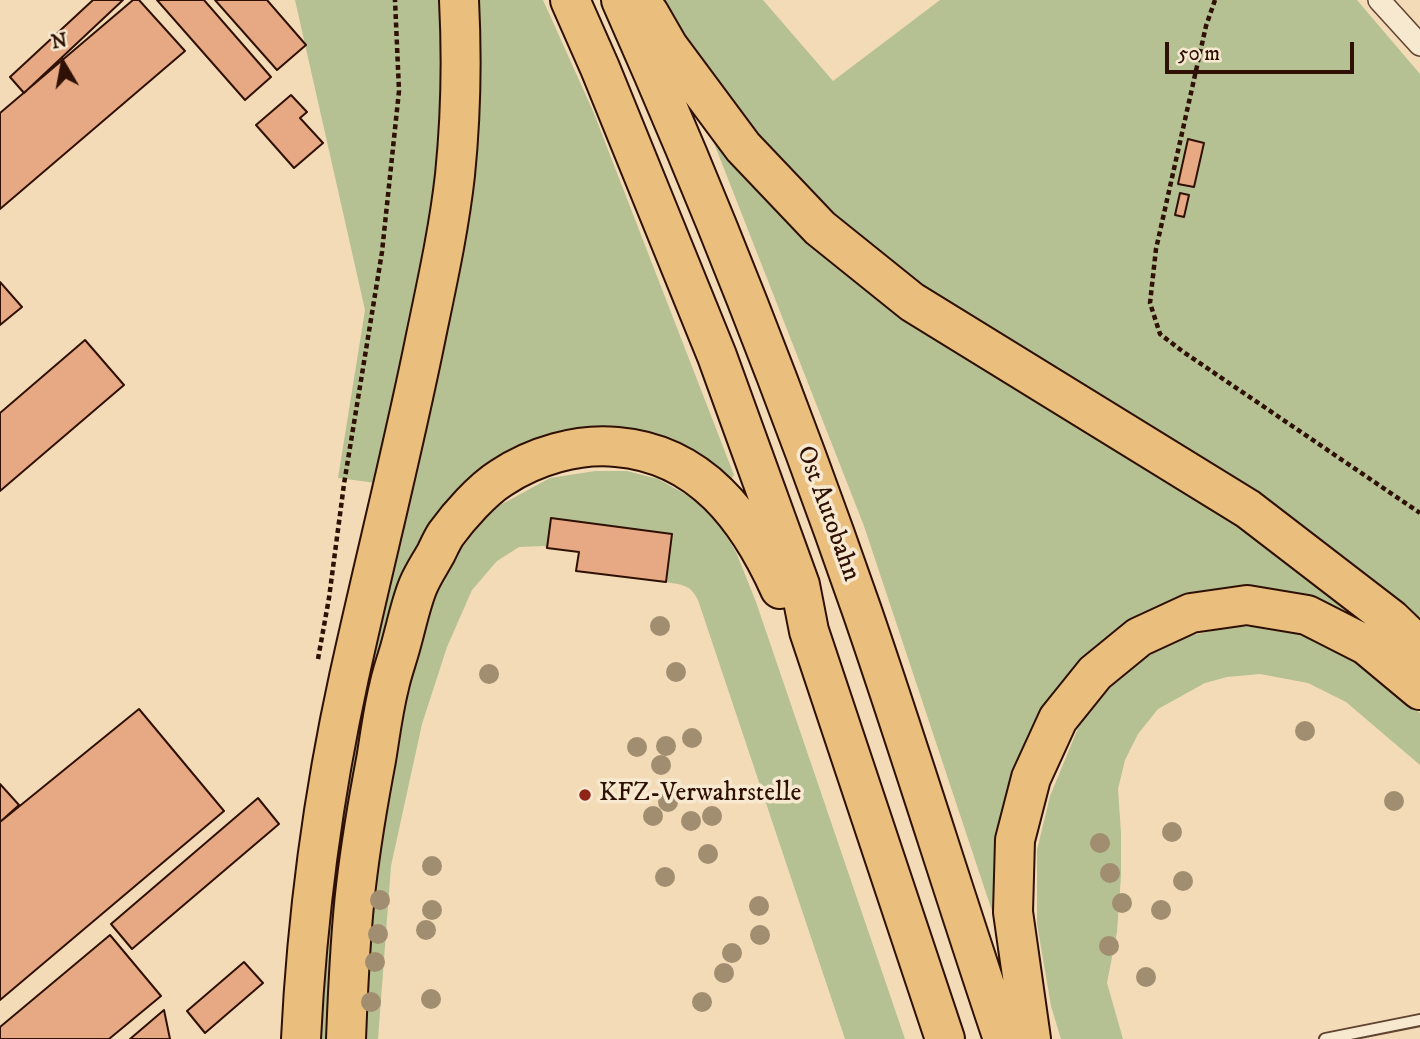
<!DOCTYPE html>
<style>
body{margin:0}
#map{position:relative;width:1420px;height:1039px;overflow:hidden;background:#f3dbb7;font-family:"IM FELL DW Pica",serif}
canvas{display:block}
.north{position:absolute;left:28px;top:28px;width:70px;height:70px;-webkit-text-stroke:5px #f7e8d0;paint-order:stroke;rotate:350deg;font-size:19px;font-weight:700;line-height:28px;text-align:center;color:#2f1004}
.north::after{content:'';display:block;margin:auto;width:24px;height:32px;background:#2f1004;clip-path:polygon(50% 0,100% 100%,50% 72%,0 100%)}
.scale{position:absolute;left:1165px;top:42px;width:189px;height:32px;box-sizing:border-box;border:4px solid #2f1004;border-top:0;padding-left:9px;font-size:21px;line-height:24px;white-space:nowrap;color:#2f1004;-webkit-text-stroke:5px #f7e8d0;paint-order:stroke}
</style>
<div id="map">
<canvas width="1420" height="1039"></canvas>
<div class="north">N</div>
<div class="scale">50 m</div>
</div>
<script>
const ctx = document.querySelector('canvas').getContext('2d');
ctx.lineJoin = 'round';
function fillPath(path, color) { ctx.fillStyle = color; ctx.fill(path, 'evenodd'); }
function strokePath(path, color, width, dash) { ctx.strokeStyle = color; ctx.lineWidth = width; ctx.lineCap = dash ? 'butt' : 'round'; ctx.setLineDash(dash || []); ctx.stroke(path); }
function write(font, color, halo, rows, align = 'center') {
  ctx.font = font + ' "IM FELL DW Pica",serif'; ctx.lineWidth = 7; ctx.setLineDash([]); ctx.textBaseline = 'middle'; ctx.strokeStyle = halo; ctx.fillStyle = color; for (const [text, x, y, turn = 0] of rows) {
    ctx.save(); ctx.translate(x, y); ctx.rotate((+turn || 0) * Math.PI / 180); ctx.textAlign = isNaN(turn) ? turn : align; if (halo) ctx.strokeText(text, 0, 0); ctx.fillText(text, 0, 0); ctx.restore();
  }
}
fillPath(new Path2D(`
 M295,0H442L445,73L436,217L376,483L338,478L365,310Z
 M473,0H543L593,111L734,475L729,482L597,436L433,537L336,1039H317L325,924Z
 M659,0H763L833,81L940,0H1357L1420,74V633L930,301L765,158Z
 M712,138L1389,635L1278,598L1073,676L1000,935L864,526Z
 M595,471H627L658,479L694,499L713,515L736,552L756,602L905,1039H845L698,600C690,584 682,585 666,582L672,534L551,518L547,548L544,546L519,547L497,561L472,590L447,647L422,724L391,866L378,1039H359L377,842L405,682L441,576L491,510L550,478Z
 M1232,626L1291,628L1361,661L1420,713V765L1346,702L1308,683L1260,674L1227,677L1205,683L1158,709L1138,734L1125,760L1118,789L1121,833V876L1117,932L1107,983L1123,1039H1061L1051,1006L1037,924V850L1050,796L1083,716L1132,665L1181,638Z`), '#b5c193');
const building = new Path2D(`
 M93,0H123L24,93L10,77Z
 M133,0H139L185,51L0,209V113Z
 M157,0H204L271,77L245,100Z
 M215,0H267L306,45L277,70Z
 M291,95L307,112L300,118L323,143L294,168L256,125Z
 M1188,139L1204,143L1194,187L1178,184Z
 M1180,193L1189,195L1184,217L1175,215Z
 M0,282L22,307L0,325Z
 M85,340L124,385L0,491V413Z
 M551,518L672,534L666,582L576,571L579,552L547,548Z
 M139,709L224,811L0,1000V822Z
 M0,784L19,805L0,822Z
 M258,798L279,824L132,949L111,924Z
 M110,935L161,996L109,1039H0V1027Z
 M244,962L263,983L205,1033L187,1011Z
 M164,1010L170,1039H130Z`);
fillPath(building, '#e7a983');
strokePath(building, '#2f1004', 2);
const service = new Path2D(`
 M1325,1039L1420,1020`);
const minor = new Path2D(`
 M1379,0L1420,45`);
const motorway = new Path2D(`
 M570,0L600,68L717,356L800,585L809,631L945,1039
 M621,0C710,200 790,404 862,611C911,753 955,897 1003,1039
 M649,13L668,46L743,147L820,228L912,302L1248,509L1391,619L1420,647
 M301,1039C307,917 323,796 349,677C374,563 403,450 426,336C437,283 449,229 455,175C461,116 462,58 459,0
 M346,1039C348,988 350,936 356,886C361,844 368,802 376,760C380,736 383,711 389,687C392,672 398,657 402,641C407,623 411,603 418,586C423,574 430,564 436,553C439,547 442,540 446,534C459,516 482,490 501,478C534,456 578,443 617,447C701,454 748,518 780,589
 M1031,1039L1013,912L1015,840L1031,778L1058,719L1095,673L1139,637L1191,613L1247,605L1307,615L1366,645L1420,690`);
strokePath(service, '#604331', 14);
strokePath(minor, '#604331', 24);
strokePath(motorway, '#2f1004', 42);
strokePath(new Path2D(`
 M1215,0L1206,26L1156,249L1150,303L1160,334L1182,351L1420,513
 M318,659L329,598L344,484L382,252L399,91L395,0`), '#2f1004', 4.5, [5, 3.5]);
strokePath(service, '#f7e8d0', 10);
strokePath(minor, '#f7e8d0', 21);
strokePath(motorway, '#eabe7c', 38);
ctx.fillStyle = '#a18d70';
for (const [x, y] of [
 [660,626],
 [676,672],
 [489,674],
 [1305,731],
 [692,738],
 [666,746],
 [637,747],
 [661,765],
 [1394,801],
 [668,802],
 [653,816],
 [712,816],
 [691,821],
 [1172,832],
 [1100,843],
 [708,854],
 [432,866],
 [1110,873],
 [665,877],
 [1183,881],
 [380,900],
 [1122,903],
 [759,906],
 [432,910],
 [1161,910],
 [426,930],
 [378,934],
 [760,935],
 [1109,946],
 [732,953],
 [375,962],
 [724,973],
 [1146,977],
 [431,999],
 [371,1002],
 [702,1002]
]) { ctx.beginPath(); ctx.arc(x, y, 10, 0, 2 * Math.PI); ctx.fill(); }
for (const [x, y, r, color] of [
 [585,795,7,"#8f2418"]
]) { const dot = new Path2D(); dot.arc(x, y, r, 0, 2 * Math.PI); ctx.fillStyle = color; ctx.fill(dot); strokePath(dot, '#f7e8d0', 2.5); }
write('26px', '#2f1004', '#f7e8d0', [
 ["Ost Autobahn",827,514,70]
]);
write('26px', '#2f1004', '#f7e8d0', [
 ["KFZ-Verwahrstelle",599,795]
], 'left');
</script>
